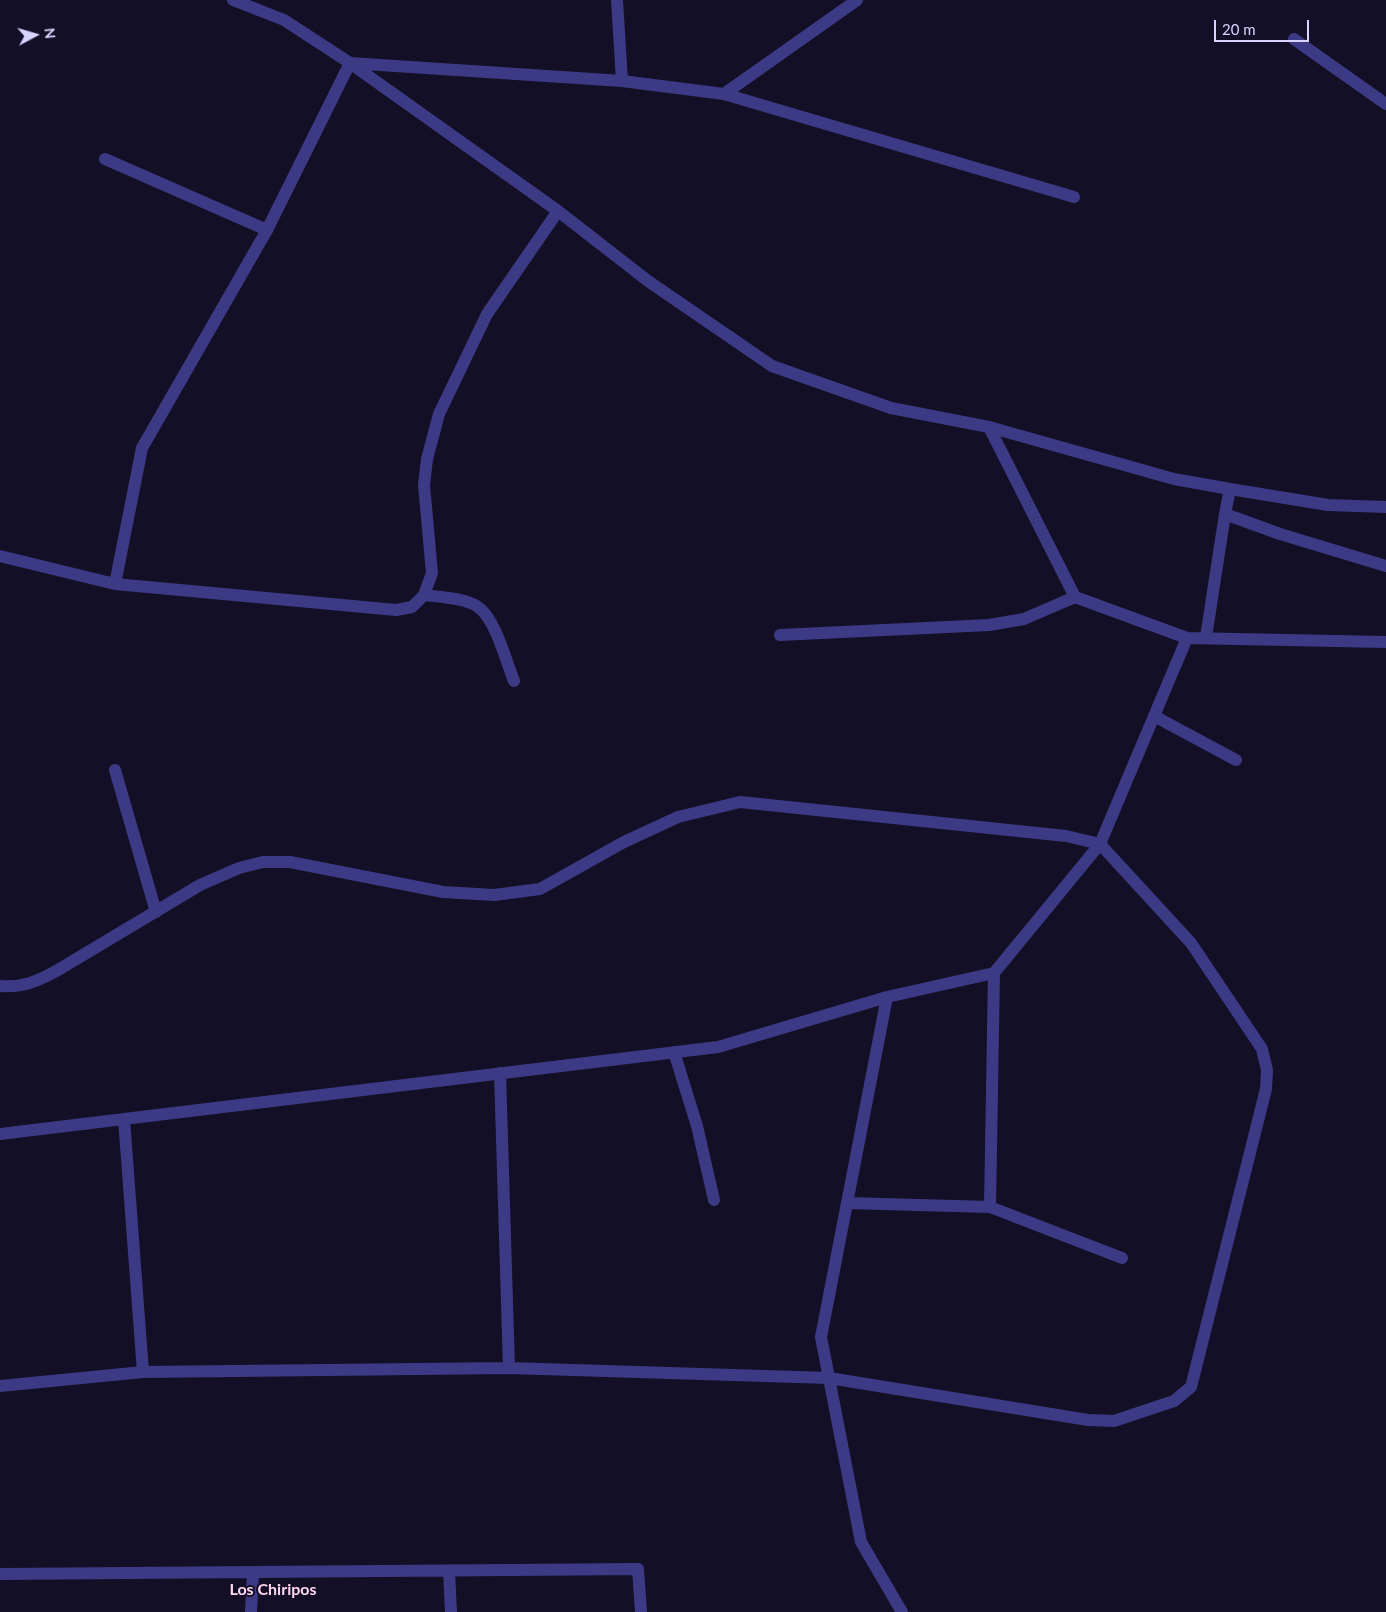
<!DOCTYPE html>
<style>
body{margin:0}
#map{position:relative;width:1386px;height:1612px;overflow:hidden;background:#130f26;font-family:Lato,sans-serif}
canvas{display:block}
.north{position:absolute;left:10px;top:10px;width:50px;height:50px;-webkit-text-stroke:4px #130f26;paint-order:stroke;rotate:84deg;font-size:14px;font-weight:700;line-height:20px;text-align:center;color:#d9d4ff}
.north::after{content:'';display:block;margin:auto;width:18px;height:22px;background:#d9d4ff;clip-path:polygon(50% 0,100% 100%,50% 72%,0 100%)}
.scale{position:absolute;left:1214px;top:20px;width:95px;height:22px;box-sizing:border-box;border:2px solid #d9d4ff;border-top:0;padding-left:6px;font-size:15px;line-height:18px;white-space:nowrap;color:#d9d4ff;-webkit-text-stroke:4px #130f26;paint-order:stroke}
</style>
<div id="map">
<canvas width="1386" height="1612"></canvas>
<div class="north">N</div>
<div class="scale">20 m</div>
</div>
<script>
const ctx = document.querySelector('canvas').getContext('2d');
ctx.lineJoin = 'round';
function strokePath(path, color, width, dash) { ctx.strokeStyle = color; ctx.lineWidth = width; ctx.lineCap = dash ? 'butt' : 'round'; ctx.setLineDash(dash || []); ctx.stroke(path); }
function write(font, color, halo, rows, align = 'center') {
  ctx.font = font + ' Lato,sans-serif'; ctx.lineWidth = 4; ctx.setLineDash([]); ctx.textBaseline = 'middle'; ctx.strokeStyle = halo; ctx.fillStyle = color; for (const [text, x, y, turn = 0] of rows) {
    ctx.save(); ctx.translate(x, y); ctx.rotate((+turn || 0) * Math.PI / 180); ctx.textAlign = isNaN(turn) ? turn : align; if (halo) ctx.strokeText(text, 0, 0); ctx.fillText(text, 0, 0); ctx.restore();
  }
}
strokePath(new Path2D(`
 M1294,39L1386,104
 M105,159L267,230
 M989,427L1174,479L1230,489L1225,514L1206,637
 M1230,489L1328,505L1386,507
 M1225,514L1280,534L1386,566
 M1154,716L1236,760
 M115,770L156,912`), '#3d3a85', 12);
strokePath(new Path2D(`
 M233,0L284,20L350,63L558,211L648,281L772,366L891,408L989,427L1075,597L1187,638L1386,642
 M617,0L622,81
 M724,94L857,0
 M0,556L115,584L396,610L412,607L424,595L432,573L424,485L427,459L439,414L487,314L558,211
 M115,584L142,448L267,230L350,63L622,81L724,94L1074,197
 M424,595C439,597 466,598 478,607C495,618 506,661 514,681
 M780,635L989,625L1024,619L1075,597
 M0,986C23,988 38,981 58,970L200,885L239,868L263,862H290L443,892L494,895L540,889L624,842L678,817L740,802L1066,836L1100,844L1191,943L1262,1049L1267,1070L1266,1089L1191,1387L1174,1401L1114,1421L1088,1420L829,1378L509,1368L143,1372L0,1386
 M887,997L821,1337L861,1542L902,1612
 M674,1052L697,1126L714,1200
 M500,1073L509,1368
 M124,1119L143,1372
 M0,1134L718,1047L887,997L994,973
 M847,1203L990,1207
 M1122,1258L990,1207L994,973L1100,844L1187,638
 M449,1571L451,1612
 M0,1574L638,1569L641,1612
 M251,1612L253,1572`), '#3d3a85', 12);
write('bold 16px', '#ffd6f0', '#130f26', [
 ["Los Chiripos",273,1590]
]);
</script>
